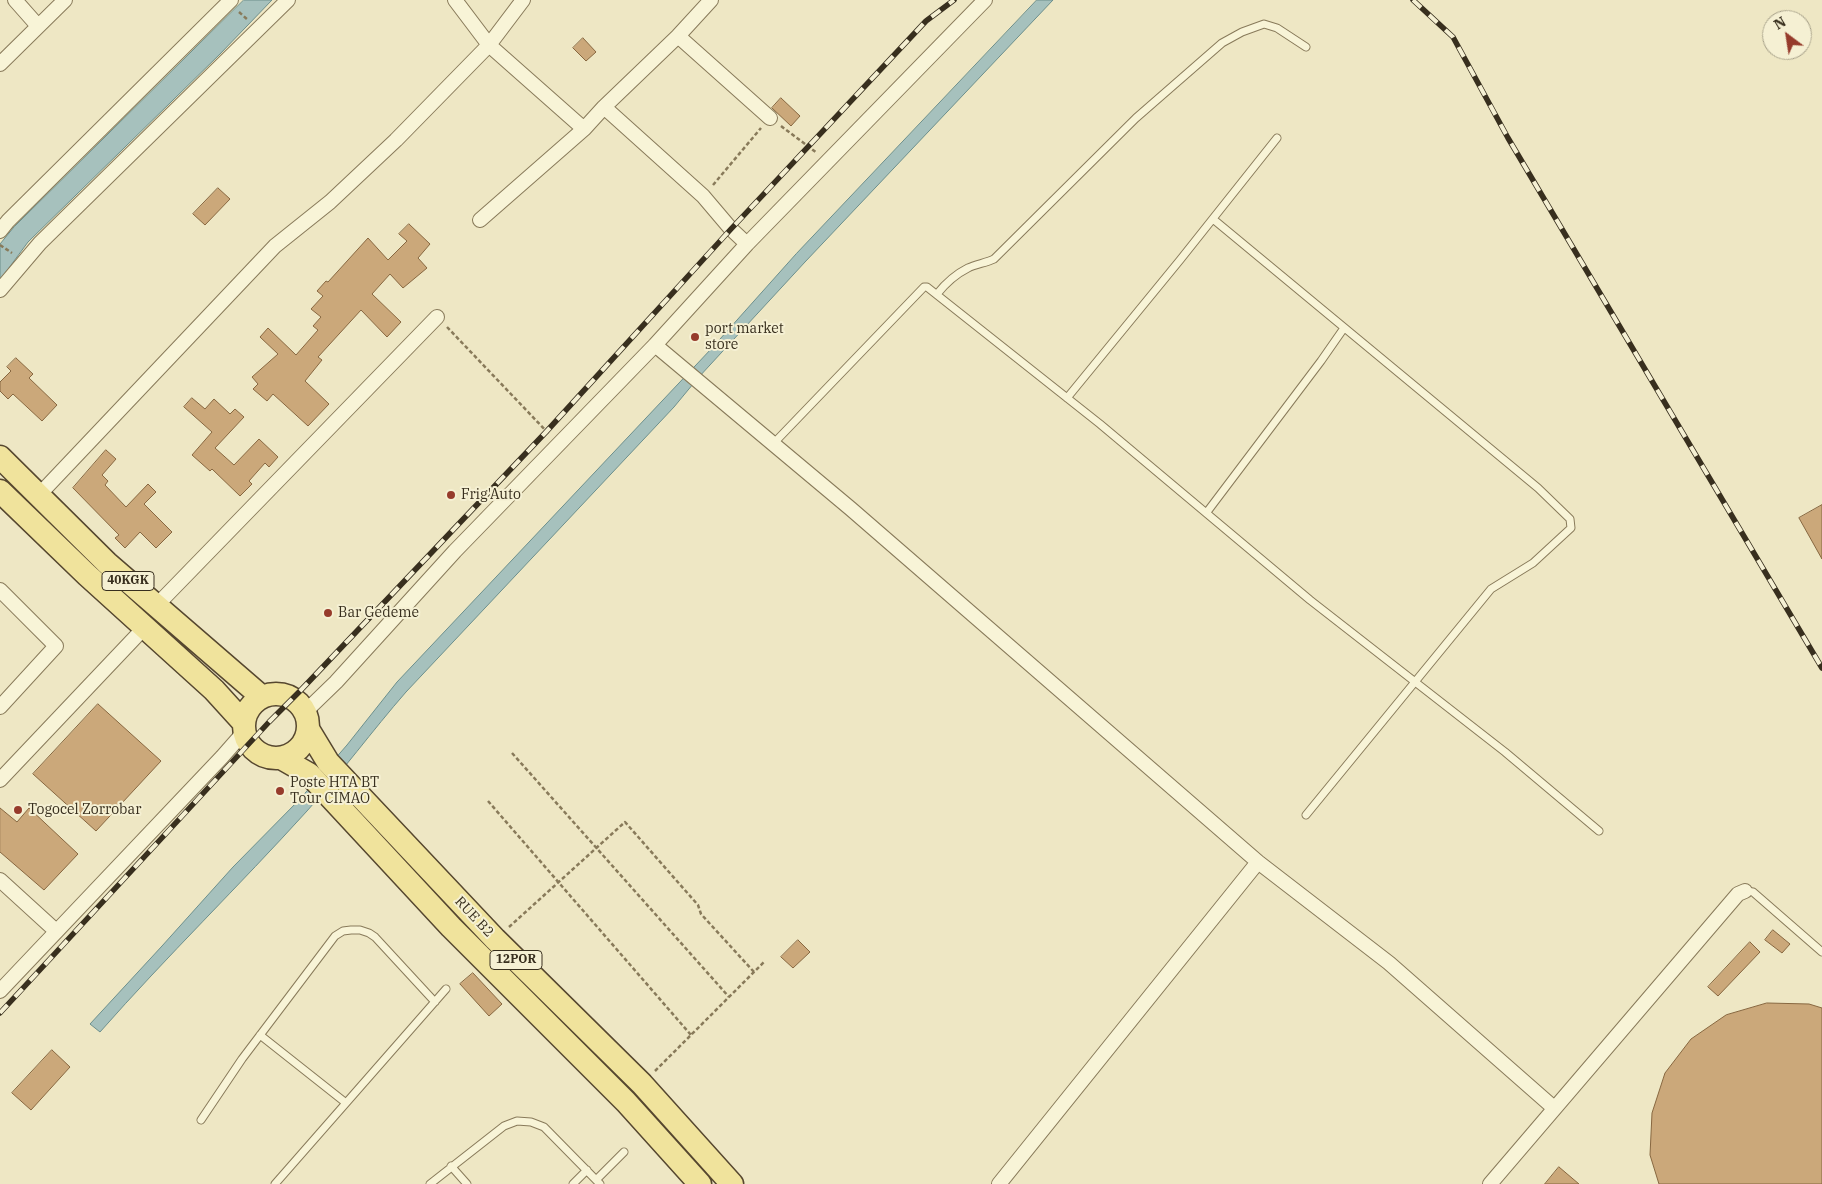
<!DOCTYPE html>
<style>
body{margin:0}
#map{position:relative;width:1822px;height:1184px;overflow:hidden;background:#eee7c4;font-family:"IBM Plex Serif",serif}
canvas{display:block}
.north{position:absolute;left:1762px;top:10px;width:50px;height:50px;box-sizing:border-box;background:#f5f0d3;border:1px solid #a9a38b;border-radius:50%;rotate:329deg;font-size:14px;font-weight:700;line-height:20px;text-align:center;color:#382f1e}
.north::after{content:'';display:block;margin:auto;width:18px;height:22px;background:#963b2b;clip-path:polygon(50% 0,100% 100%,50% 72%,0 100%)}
</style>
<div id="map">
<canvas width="1822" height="1184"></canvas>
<div class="north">N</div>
</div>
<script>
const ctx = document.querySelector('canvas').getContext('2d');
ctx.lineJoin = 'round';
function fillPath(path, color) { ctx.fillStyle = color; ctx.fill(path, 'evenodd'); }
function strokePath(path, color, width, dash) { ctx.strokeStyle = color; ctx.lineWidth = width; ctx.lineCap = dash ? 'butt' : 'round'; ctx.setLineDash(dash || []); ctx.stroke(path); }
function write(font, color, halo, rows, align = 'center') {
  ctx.font = font + ' "IBM Plex Serif",serif'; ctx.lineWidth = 4; ctx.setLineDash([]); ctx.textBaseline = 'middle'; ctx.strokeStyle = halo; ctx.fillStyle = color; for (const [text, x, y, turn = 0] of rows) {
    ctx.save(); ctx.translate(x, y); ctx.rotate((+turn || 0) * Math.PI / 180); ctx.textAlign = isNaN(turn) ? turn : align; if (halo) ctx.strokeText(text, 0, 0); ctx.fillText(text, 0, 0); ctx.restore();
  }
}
const water = new Path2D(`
 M244,0H272L220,54L28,242L0,280V244L14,227Z
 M1037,0H1053L805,262L698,378L674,407L406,692C372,731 342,772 307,811C239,886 167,956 100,1032L90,1024L162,946L233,867L299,800L347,745L397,682L712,348L796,254Z`);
fillPath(water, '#a6c1bd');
strokePath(water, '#6c8f8c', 1);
const building = new Path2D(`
 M583,38L596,52L586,61L573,48Z
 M781,98L800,116L791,126L772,108Z
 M218,188L230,199L205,225L193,214Z
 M409,224L430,244L418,258L427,268L403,288L390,274L372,294L401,322L387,337L361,310L318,357L322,360L305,381L329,404L308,426L273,394L267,401L253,389L258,384L252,377L278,354L260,337L268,328L296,355L318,330L313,326L321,317L311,309L323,296L317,291L326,281L328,282L368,238L388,260L407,241L399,234Z
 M16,358L33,374L29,378L57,405L42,421L13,394L8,399L0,391V382L11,371L7,367Z
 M192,398L205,409L214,399L230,414L235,409L244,417L215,448L234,465L259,439L278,457L269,467L265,463L249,481L252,484L240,496L212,469L210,471L192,455L212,432L184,407Z
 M106,450L116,459L102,475L108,481L105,485L126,507L148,484L156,492L144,504L172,532L156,548L140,532L125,548L115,538L119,535L73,488Z
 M1822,505V559L1799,518Z
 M98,704L161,761L96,831L33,774Z
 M0,808L17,822L29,808L78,854L44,890L0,852Z
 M1773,930L1790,944L1782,953L1765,940Z
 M798,940L810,952L793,968L781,957Z
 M1750,942L1760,952L1718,996L1708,987Z
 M473,973L502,1004L489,1016L460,984Z
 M1767,1003L1809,1004L1822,1008V1184H1659L1650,1155L1652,1113L1665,1073L1691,1039L1726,1015Z
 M52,1050L70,1067L31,1110L12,1093Z
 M1559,1167L1579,1184H1545Z`);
fillPath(building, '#cba87a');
strokePath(building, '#876740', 1);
const service = new Path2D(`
 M1213,219L1538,488L1570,519L1571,528L1533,563L1491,589L1306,815
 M937,294C945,284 956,274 968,268C976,264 986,263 994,259L1136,118L1222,43L1242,32L1264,24L1277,28L1306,47
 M1067,398L1180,260L1277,138
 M773,444L924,287H927L1100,424L1310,600L1505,752L1599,831
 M1207,512L1321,361L1344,328
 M1745,891L1753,892L1822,952
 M260,1035L346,1103
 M201,1120L242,1059L335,936L343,931L351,930H360L369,933L375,937L435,1002
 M451,1166L467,1184
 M596,1180L624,1152
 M275,1184L446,989
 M430,1184L504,1126L517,1121L531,1122L544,1127L600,1184
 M573,1184L587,1170`);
const minor = new Path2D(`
 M15,0L38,26
 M455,0L489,45L584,129
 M678,36L770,118
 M0,64L65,0
 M604,107L703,196L731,229L747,244
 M480,220L584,129L604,107L678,36L711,0
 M0,231L8,221L231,0
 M0,290L40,243L288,0
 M655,345L851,509L1258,862L1389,963L1554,1108
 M38,496L275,246L330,202L396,140L489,45L523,0
 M0,590L56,646L0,707
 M156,606L437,317
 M305,712L336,682L455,551L655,345L747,244L985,0
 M0,780L145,627
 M0,880L56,931
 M0,991L222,757L244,732
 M999,1184L1258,862
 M1490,1184L1738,894L1745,891`);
const primary = new Path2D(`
 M0,457L107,563L262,697
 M0,491L87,575L214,690L244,723
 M244 726a32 32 0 1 1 64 0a32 32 0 1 1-64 0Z
 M308,729L328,762L495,939L642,1084L732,1184
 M281,758L309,774L451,927L626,1102L700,1184`);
strokePath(service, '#887a5a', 9);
strokePath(minor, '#887a5a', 16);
strokePath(primary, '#56472f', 25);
strokePath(new Path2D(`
 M239,12L248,20
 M781,126L817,153
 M713,185L761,128
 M0,245L12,253
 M447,327L550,435
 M512,753L729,997
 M488,801L691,1035
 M509,927L625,822L698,905L701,914L754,972
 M655,1071L765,961`), '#887a5a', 2.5, [4, 2.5]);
strokePath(service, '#f8f4d7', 7);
strokePath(minor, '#f8f4d7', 14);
strokePath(primary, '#f0e39c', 22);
const rail = new Path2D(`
 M1413,0L1453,37L1508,138L1822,668
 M0,1013L269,722L300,691L546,432L731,229L926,21L954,0`);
strokePath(rail, '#382f1e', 5.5);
strokePath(rail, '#f5f0d3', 4, [11]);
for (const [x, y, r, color] of [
 [695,337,5,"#963b2b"],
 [451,495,5,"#963b2b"],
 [328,613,5,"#963b2b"],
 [280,791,5,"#963b2b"],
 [18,810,5,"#963b2b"]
]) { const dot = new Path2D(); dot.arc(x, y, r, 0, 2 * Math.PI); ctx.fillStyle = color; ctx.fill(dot); strokePath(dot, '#f5f0d3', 2); }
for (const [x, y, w] of [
 [128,581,52],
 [516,960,52]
]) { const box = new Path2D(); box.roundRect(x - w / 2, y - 9.5, w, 19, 4); ctx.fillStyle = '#f5f0d3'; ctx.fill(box); strokePath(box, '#382f1e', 1); }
write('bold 12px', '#382f1e', null, [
 ["40KGK",128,581],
 ["12POR",516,960]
]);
write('14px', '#382f1e', '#f5f0d3', [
 ["port market",705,329],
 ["store",705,345],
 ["Frig'Auto",461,495],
 ["Bar Gedeme",338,613],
 ["Poste HTA BT",290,783],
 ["Tour CIMAO",290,799],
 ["Togocel Zorrobar",28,810]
], 'left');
write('14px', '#382f1e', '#f5f0d3', [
 ["RUE B2",474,917,47]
]);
</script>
